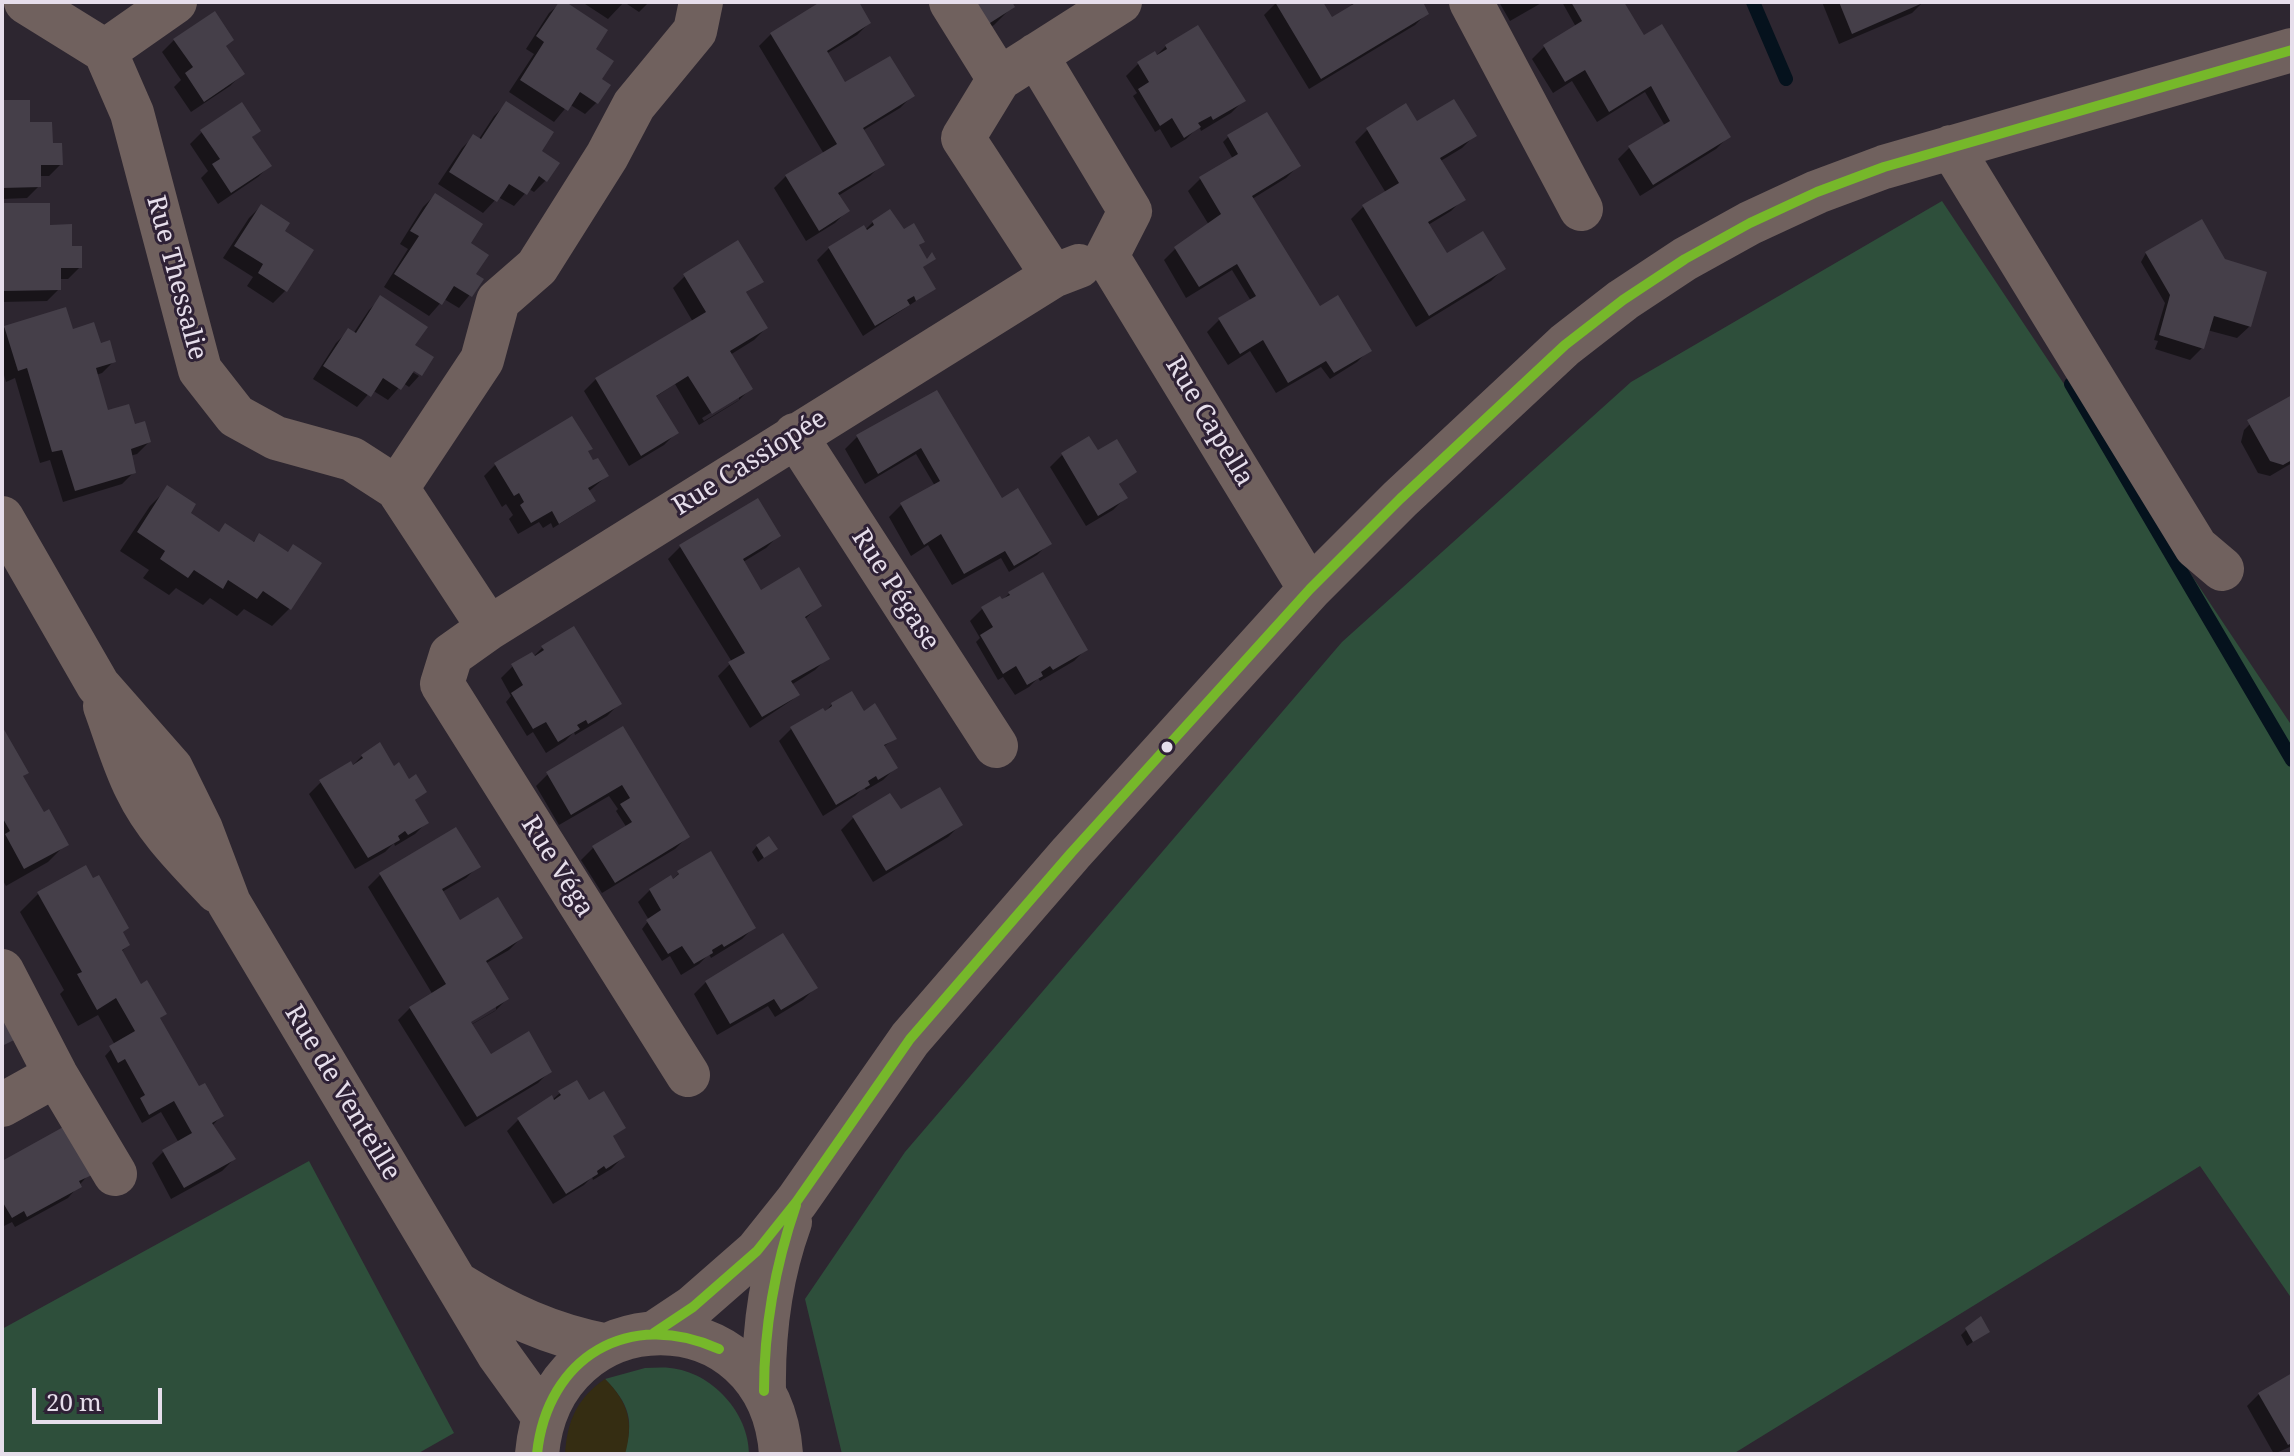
<!DOCTYPE html>
<meta charset="utf-8">
<style>
body{margin:0}
#map{position:relative;width:2294px;height:1456px;overflow:hidden;background:#2d2630;font-family:"Noto Serif",serif}
canvas{display:block}
.frame{position:absolute;inset:0;border:4px solid #e6deeb;pointer-events:none}
.scale{position:absolute;left:32px;top:1388px;width:130px;height:36px;box-sizing:border-box;border:4px solid #e6deeb;border-top:0;padding-left:10px;font-size:24px;line-height:28px;white-space:nowrap;color:#e6deeb;-webkit-text-stroke:6px #2e2135;paint-order:stroke}
</style>
<div id="map">
<canvas width="2294" height="1456"></canvas>
<div class="frame"></div>
<div class="scale">20 m</div>
</div>
<script>
const ctx = document.querySelector('canvas').getContext('2d');
ctx.lineJoin = 'round';
function fillPath(path, color) { ctx.fillStyle = color; ctx.fill(path, 'evenodd'); }
function strokePath(path, color, width, dash) { ctx.strokeStyle = color; ctx.lineWidth = width; ctx.lineCap = dash ? 'butt' : 'round'; ctx.setLineDash(dash || []); ctx.stroke(path); }
function write(font, color, halo, rows, align = 'center') {
  ctx.font = font + ' "Noto Serif",serif'; ctx.lineWidth = 6; ctx.setLineDash([]); ctx.textBaseline = 'middle'; ctx.strokeStyle = halo; ctx.fillStyle = color; for (const [text, x, y, turn = 0] of rows) {
    ctx.save(); ctx.translate(x, y); ctx.rotate((+turn || 0) * Math.PI / 180); ctx.textAlign = isNaN(turn) ? turn : align; if (halo) ctx.strokeText(text, 0, 0); ctx.fillText(text, 0, 0); ctx.restore();
  }
}
fillPath(new Path2D(`
 M1942,201L2292,726V1299L2200,1166L1733,1454H842L805,1299L905,1152L1342,642L1631,382Z
 M309,1161L454,1433L417,1454H2V1329Z
 M645,1368C653,1368 662,1367 670,1368C712,1372 749,1413 749,1454H624C635,1420 629,1404 605,1379Z`), '#2e4f3b');
fillPath(new Path2D(`
 M605,1379C628,1402 634,1422 625,1454H565C567,1421 577,1398 605,1379Z`), '#352d12');
fillPath(new Path2D(`
 M562,2L593,49L599,80L597,102L585,114L569,104L554,122L509,92L534,54L526,49L549,13Z
 M582,2H624L608,19Z
 M624,2H649L639,12Z
 M824,2H856L869,23L857,35L826,54L844,85L912,96L900,108L862,131L882,164L870,176L838,196L847,211L835,223L806,241L774,188L786,176L824,154L759,46L771,34Z
 M1010,2L1012,7L994,25L961,46Z
 M1277,2H1320L1332,21L1353,7L1350,2H1420L1427,13L1415,25L1309,89L1264,15Z
 M1499,2H1543L1510,21Z
 M1562,2H1622L1644,38L1728,137L1716,149L1640,196L1618,159L1630,147L1665,126L1645,92L1597,122L1572,81L1553,93L1532,59L1544,47L1576,27Z
 M1822,2H1923L1912,13L1839,44Z
 M174,40L224,47L242,74L230,86L191,112L174,87L181,80L162,52Z
 M1166,46L1243,101L1231,113L1201,131L1199,126L1186,139L1171,148L1160,129L1155,132L1154,130L1133,96L1137,93L1126,76L1138,64L1156,56Z
 M2,102L51,146L61,164L49,176H39V186L27,198L2,199Z
 M506,104L539,152L546,180L534,192L529,189L514,206L498,197L483,213L438,184L462,148L474,136L479,139L494,116Z
 M1405,106L1417,124L1474,136L1462,148L1439,162L1463,199L1451,211L1428,225L1446,256L1503,269L1491,281L1416,327L1351,219L1363,207L1386,193L1355,142L1367,130Z
 M258,131L251,138L270,165L258,177L218,204L201,178L208,171L190,144L202,132Z
 M1228,137L1298,166L1286,178L1252,199L1319,309L1369,350L1357,362L1330,379L1321,367L1276,393L1250,351L1228,365L1207,332L1219,320L1251,301L1232,270L1186,298L1164,260L1176,248L1209,225L1188,191L1200,179L1233,159L1223,142Z
 M435,195L468,244L474,274L482,280L459,308L444,299L429,316L384,287L408,249L400,244L423,207Z
 M2,205L48,227L70,248L80,267L68,279H59V289L47,301L2,302Z
 M261,206L282,232L285,291L273,303L247,286L253,277L223,258L249,218Z
 M873,222L903,232L923,242L917,247L926,261L933,259L921,268L934,289L863,336L817,260L829,248L865,230Z
 M2146,253L2250,326L2237,338L2207,330L2202,348L2190,360L2155,349L2158,341L2154,340L2165,303L2141,262Z
 M685,276L761,282L745,293L766,328L754,340L730,355L750,389L738,401L699,425L675,384L655,397L676,433L664,445L629,466L584,391L596,379L693,322L673,288ZM739,395V400L704,421L702,418Z
 M381,298L413,346L431,358L420,375V372L404,367L419,376L409,387L403,383L388,400L372,390L357,407L313,379L336,343L348,331L353,334L369,310Z
 M5,327L71,332L100,345L114,361L102,373L96,375L107,412L134,427L149,442L137,454L130,456L134,472L122,484L63,502L50,460L40,463L15,378L6,382L2,368V331Z
 M937,392L1001,500L1049,543L1037,555L1009,572L1001,558L952,585L928,545L911,556L889,517L901,505L935,486L916,454L865,484L845,449L857,437Z
 M2292,397V463L2270,476L2258,473L2241,442L2244,430L2257,417Z
 M586,452L607,476L588,492V506L553,528L551,523L543,528L539,522L518,534L509,519L513,515L506,504L502,507L484,476L496,464Z
 M1062,455L1121,482L1118,486L1125,498L1113,510L1086,526L1050,467Z
 M168,488L188,513L218,533L225,526L252,543L259,536L290,608L272,626L244,609L237,616L210,598L203,605L176,588L169,595L143,578L149,570L120,551L150,506Z
 M778,536L766,548L743,562L761,593L819,606L804,620L827,658L815,670L791,685L797,695L792,700L750,728L718,676L732,662L668,559L680,547Z
 M1010,593L1086,649L1074,661L1040,681L1038,678L1029,687L1015,695L1003,677L998,680L976,642L980,638L970,621L982,609L1001,601Z
 M542,648L619,704L607,716L575,735L574,732L565,741L546,753L533,732L527,736L506,702L511,696L501,678L513,666L533,657Z
 M832,704L894,739L883,747L895,768L883,780L866,790L864,787L855,796L823,816L779,741L791,729L824,713Z
 M622,729L687,837L675,849L602,893L581,860L593,848L627,828L616,811L618,809L609,796L559,825L536,786L548,774Z
 M2,730L26,773L22,777L43,815L66,844L48,862L6,886L2,879Z
 M362,756L394,769L425,792L414,801L427,822L415,834L395,846L394,843L385,852L355,869L309,794L321,782L351,767Z
 M899,809L960,825L948,837L873,882L841,830L853,818Z
 M455,829L478,866L466,878L442,892L450,927L521,938L509,950L485,964L507,999L495,1011L471,1025L491,1056L550,1071L538,1083L465,1127L398,1020L410,1008L433,995L368,887L380,875ZM496,1005V1010L455,1034L453,1030Z
 M757,846L775,849L758,862L752,852Z
 M679,873L754,927L742,939L711,958L709,954L699,964L681,975L670,956L662,961L642,929L649,920L638,902L650,890L672,880Z
 M38,894L121,933L128,945L121,952L140,987L164,1014L159,1019L198,1089L221,1116L212,1126L234,1159L222,1171L171,1199L152,1163L164,1151L179,1143L161,1112L142,1123L105,1056L115,1045L98,1015L78,1026L60,994L64,990L20,912Z
 M706,982L815,988L803,1000L775,1017L768,1006L717,1035L694,994Z
 M560,1093L588,1103L624,1128L611,1137L623,1157L611,1169L593,1180L592,1177L584,1185L553,1204L507,1131L519,1119L552,1100Z
 M2,1163L89,1174L68,1198L15,1227L12,1222L2,1227Z
 M1966,1330L1988,1331L1967,1346L1961,1335Z
 M2292,1375V1446L2274,1454L2247,1406L2259,1394Z`), '#0007');
strokePath(new Path2D(`
 M1753,2L1786,79
 M2071,384L2292,760`), '#05121d', 14);
fillPath(new Path2D(`
 M559,2H566L608,30L596,49L614,61L602,79L611,85L598,104L580,92L568,111L520,80L544,42L536,36Z
 M820,2H859L871,23L827,51L845,82L890,56L915,96L863,128L885,165L838,193L850,211L819,231L785,175L837,144L770,33Z
 M962,2H1012L1015,7L979,30Z
 M1275,2H1323L1332,17L1357,2H1423L1429,14L1321,79Z
 M1571,2H1624L1644,35L1662,24L1731,137L1653,185L1628,146L1670,121L1651,86L1609,112L1585,70L1565,82L1543,45L1582,21Z
 M1839,2H1925L1852,34Z
 M215,11L234,40L226,46L245,74L204,102L185,73L193,67L173,39Z
 M1198,25L1246,101L1213,120L1211,116L1198,123L1201,127L1184,138L1172,118L1160,126L1138,89L1149,82L1137,62L1155,51L1157,55L1167,49L1165,45Z
 M1454,99L1477,136L1440,158L1466,200L1428,222L1447,253L1483,231L1506,269L1429,316L1362,205L1399,183L1366,128L1406,103L1417,121Z
 M2,100H30V122H52L53,143H62L63,165H41V187L2,188Z
 M506,101L554,132L542,151L560,163L547,182L539,176L527,195L509,184L497,202L449,172L473,134L481,139Z
 M242,102L261,131L252,137L272,166L231,193L212,164L220,159L200,130Z
 M1267,112L1301,166L1252,196L1320,306L1338,295L1372,351L1334,373L1326,361L1288,383L1263,340L1240,354L1218,318L1256,296L1237,264L1199,287L1174,247L1221,214L1199,177L1238,154L1227,135Z
 M435,193L483,224L471,243L489,255L476,274L484,279L472,297L454,286L442,305L394,274L419,236L410,231Z
 M2,203H50V225L72,224V246H82V268H61V290L2,291Z
 M261,204L290,223L285,231L314,250L287,292L258,273L263,264L234,246Z
 M890,209L904,229L914,223L925,242L919,245L927,259L932,252L936,259L923,267L936,289L916,301L914,296L907,300L910,305L875,326L828,247L864,225L867,230L874,225L872,221Z
 M2202,219L2225,259L2267,272L2251,327L2214,316L2204,349L2159,335L2170,295L2145,252Z
 M738,240L764,282L746,292L768,328L730,351L753,389L712,414L688,376L656,396L679,433L641,456L595,378L706,312L683,274Z
 M380,295L428,327L415,345L434,357L422,376L414,371L401,390L383,378L371,397L323,366L348,328L356,333Z
 M66,307L73,329L94,322L101,343L110,340L116,362L96,368L108,410L129,404L135,424L145,421L151,442L131,449L136,473L75,491L62,450L52,452L27,368L18,371L4,326Z
 M937,390L1002,498L1018,488L1052,544L1014,566L1005,551L964,574L941,534L924,545L900,503L940,481L921,448L878,474L856,435Z
 M2292,395V460L2283,465L2270,461L2247,420Z
 M572,416L593,449L588,451L593,460L598,458L609,476L588,488L596,501L559,524L552,511L531,523L520,505L524,502L519,493L514,496L494,463Z
 M1089,436L1098,450L1117,439L1137,472L1119,484L1128,498L1098,516L1061,453Z
 M167,485L196,504L191,513L219,532L225,523L254,542L259,533L288,552L293,544L322,563L291,610L263,591L257,599L228,580L223,589L194,570L188,578L160,559L165,551L137,532Z
 M758,498L781,536L743,559L761,590L799,567L822,606L805,617L830,659L791,681L800,695L762,717L728,662L745,653L679,545Z
 M1043,572L1088,650L1053,670L1050,666L1041,672L1043,676L1027,685L1016,666L1003,674L980,635L993,627L981,607L1000,596L1002,599L1010,595L1008,592Z
 M574,626L622,704L588,724L586,720L577,725L580,729L558,742L546,722L533,729L511,693L523,685L511,664L532,652L535,656L544,650L541,646Z
 M852,691L864,711L875,703L897,739L884,745L898,768L878,780L876,776L868,781L870,785L836,805L790,727L823,708L825,711L832,706L831,703Z
 M2,726L29,773L23,776L44,812L49,809L69,845L24,869L5,834L10,831L2,817Z
 M623,726L690,837L615,883L592,846L632,822L620,804L630,798L622,785L571,815L546,772Z
 M380,742L394,766L399,762L409,779L416,774L427,792L415,800L429,823L408,835L405,831L398,836L400,840L368,858L319,780L351,761L353,765L363,758L361,755Z
 M940,787L963,825L886,871L852,816L890,793L901,809Z
 M456,827L481,867L442,889L460,920L498,897L523,938L486,961L509,999L471,1022L491,1054L529,1031L552,1072L477,1117L409,1007L446,984L379,873Z
 M769,836L778,849L764,858L756,845Z
 M711,851L756,928L724,947L722,944L712,950L713,953L694,964L682,946L668,954L646,920L661,910L649,889L671,875L673,879L679,874L677,871Z
 M86,865L93,878L99,875L129,928L123,932L130,945L122,950L141,984L147,980L167,1014L160,1018L199,1086L205,1083L224,1116L212,1123L236,1159L184,1188L162,1150L192,1133L174,1101L149,1115L140,1098L145,1095L125,1059L118,1063L109,1046L135,1031L116,998L97,1010L77,974L82,972L37,892Z
 M783,933L818,988L781,1010L774,999L730,1024L705,981Z
 M2,1018L14,1040L2,1046Z
 M577,1080L589,1100L604,1091L626,1128L613,1136L625,1157L606,1169L604,1166L597,1171L598,1174L566,1194L517,1118L552,1095L554,1100L561,1095L558,1091Z
 M65,1126L92,1175L79,1181L82,1187L27,1217L24,1211L12,1218L2,1201V1161Z
 M1981,1316L1990,1332L1973,1342L1965,1328Z
 M2292,1373V1443L2288,1445L2258,1393Z`), '#453f49');
strokePath(new Path2D(`
 M26,2L105,51L132,113L200,370L236,416L276,438L352,459L397,488L482,360L498,301L537,267L607,156L634,105L695,31L701,2
 M951,2L999,79
 M1471,2L1581,209
 M105,51L175,2
 M1036,55L1130,211L1107,256L1310,589
 M1951,147L2196,547L2222,569
 M1079,266L1053,276L963,138L999,79L1120,2
 M795,435L996,746
 M397,488L489,628
 M2,518L98,685L171,768L201,829L229,903L499,1355L543,1416
 M105,706C115,733 123,762 136,788C155,828 187,859 217,891
 M2,971L56,1075L115,1174
 M688,1075L442,684L451,655L489,628L1053,276
 M2,1105L56,1075
 M461,1286C506,1314 551,1335 604,1345
 M654,1333L693,1307L757,1251L797,1201L910,1039L1071,853L1310,589L1400,499L1565,345L1623,300L1685,259L1750,223L1817,192L1884,167L2292,50
 M764,1391C763,1332 770,1277 790,1222
 M537,1454C551,1294 770,1292 781,1454`), '#70615e', 44);
strokePath(new Path2D(`
 M654,1333L693,1307L757,1251L797,1201L910,1039L1071,853L1310,589L1400,499L1565,345L1623,300L1685,259L1750,223L1817,192L1884,167L2292,50
 M764,1391C764,1326 775,1266 796,1205
 M537,1454C547,1357 629,1308 719,1349`), '#76b82a', 10);
for (const [x, y, r, color] of [
 [1167,747,7,"#e6deeb"]
]) { const dot = new Path2D(); dot.arc(x, y, r, 0, 2 * Math.PI); ctx.fillStyle = color; ctx.fill(dot); strokePath(dot, '#2e2135', 3); }
write('26px', '#e6deeb', '#2e2135', [
 ["Rue Thessalie",176,278,75],
 ["Rue Capella",1209,422,59],
 ["Rue Cassiopée",750,463,-32],
 ["Rue Pégase",895,590,57],
 ["Rue Véga",557,867,58],
 ["Rue de Venteille",342,1093,59]
]);
</script>
